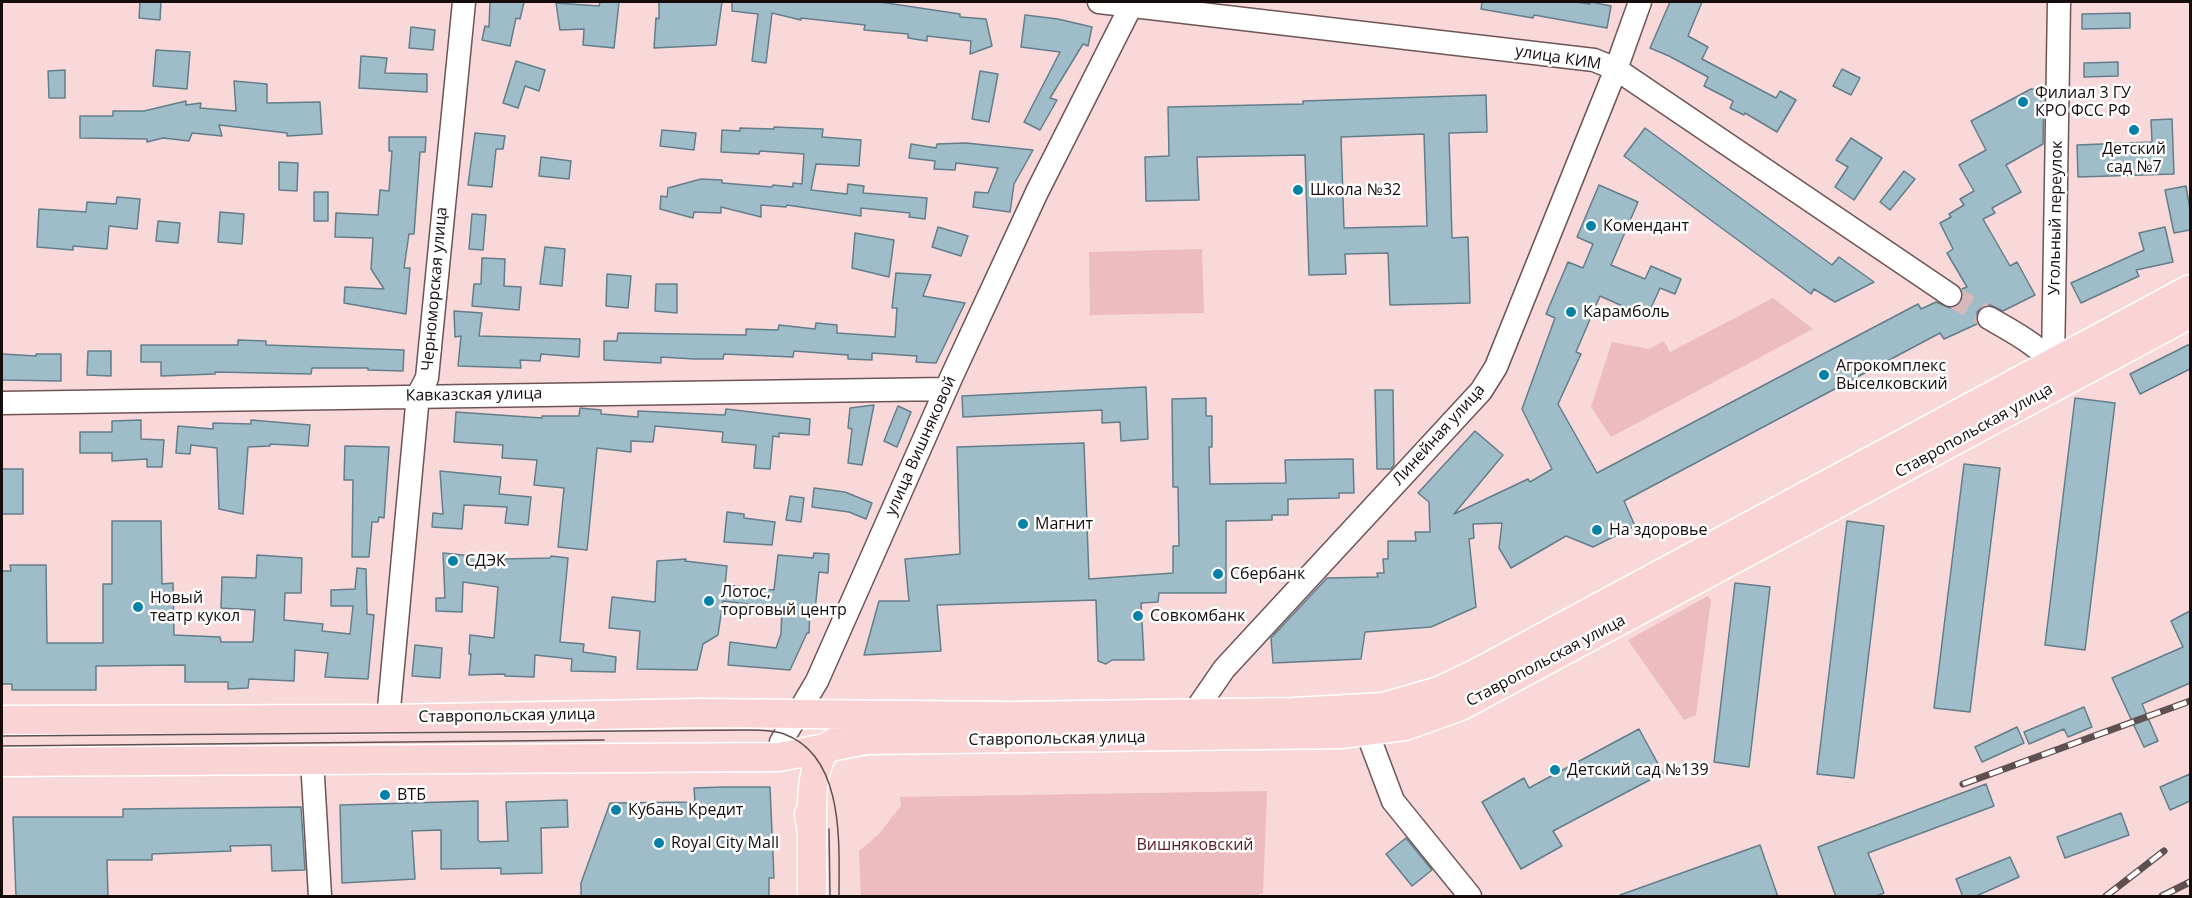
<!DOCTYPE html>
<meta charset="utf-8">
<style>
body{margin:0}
#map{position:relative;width:2192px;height:898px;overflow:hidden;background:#f8d8d9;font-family:"Open Sans",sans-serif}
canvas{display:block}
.frame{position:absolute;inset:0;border:3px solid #160c0c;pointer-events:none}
</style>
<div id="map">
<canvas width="2192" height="898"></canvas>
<div class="frame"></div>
</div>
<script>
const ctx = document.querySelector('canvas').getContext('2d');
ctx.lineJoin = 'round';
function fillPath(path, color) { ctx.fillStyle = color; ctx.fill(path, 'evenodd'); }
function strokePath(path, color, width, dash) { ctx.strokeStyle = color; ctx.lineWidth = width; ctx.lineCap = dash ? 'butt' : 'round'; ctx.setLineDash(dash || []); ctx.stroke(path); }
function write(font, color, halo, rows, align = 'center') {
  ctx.font = font + ' "Open Sans",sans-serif'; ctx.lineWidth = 5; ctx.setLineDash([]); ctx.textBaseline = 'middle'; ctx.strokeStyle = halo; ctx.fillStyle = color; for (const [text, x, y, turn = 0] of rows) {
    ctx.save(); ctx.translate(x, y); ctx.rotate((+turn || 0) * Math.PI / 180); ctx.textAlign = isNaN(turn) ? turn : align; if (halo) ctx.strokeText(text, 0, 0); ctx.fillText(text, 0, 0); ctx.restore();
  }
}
fillPath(new Path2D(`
 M1202,249L1204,313L1090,315L1089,252Z
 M1773,298L1813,329L1611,437L1591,407L1612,342L1649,349L1664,341L1670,352Z
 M1708,596L1711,600L1696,715L1684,720L1628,640Z
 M1267,791L1263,893L1255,896H861L859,851L878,835L901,806L900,797Z`), '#edbcbf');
const building = new Path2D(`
 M140,2H161L160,20L139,18Z
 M490,2H524L520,19L516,18L510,46L482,40L485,26L489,27Z
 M600,2H619L614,48L583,45L584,29L560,30L556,3L599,6Z
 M659,2H722L716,45L654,48L656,18L659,19Z
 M732,2H880L960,14V17L986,19L992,46L970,54L971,41L927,36V41L908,38V34L864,30L865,25L801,18V20L772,13L766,63L752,61L758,14L732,11Z
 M1482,2H1575L1590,4L1591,2L1611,6L1607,28L1534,15L1533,18L1481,9Z
 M1670,2H1702L1688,36L1708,47L1702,59L1776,98L1780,91L1796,100L1777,132L1745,113L1744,115L1730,108L1733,101L1704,86L1708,77L1669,56L1650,48Z
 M2130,13V28L2082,29V14Z
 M1025,15L1058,19L1092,27L1088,46L1083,44L1050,98L1057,100L1040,130L1024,122L1060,52L1021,47Z
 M411,27L435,30L433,50L409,48Z
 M156,50L190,52L187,89L153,86Z
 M361,56L387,58L385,73L427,74V92L359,88Z
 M516,61L545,70L539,91L525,86L518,108L503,103Z
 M2118,62V76L2084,77V63Z
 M1842,69L1860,78L1851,95L1833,86Z
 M65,70V98H49L48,71Z
 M980,71L998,74L989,122L972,119Z
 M234,81L267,84V103L320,102L322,134L287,136V133L219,125L222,136L192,133L189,141L163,138L147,142V139L80,138V116H113V111H144L186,101V105L201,103L200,108L236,111Z
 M2031,89L2044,90L2043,144L2006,165L2021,192L1992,208L1995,213L1983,219L2010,266L2017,262L2035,295L2003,311L1990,305L1983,306L1977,312V324L1944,339L1940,333L1624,501L1635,526L1593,547L1566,536L1511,568L1499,548L1502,523L1473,524L1474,538L1469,539L1476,607L1431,627L1365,632L1361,659L1273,663L1271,638L1327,578L1378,577L1377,573H1384L1383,559H1388V541H1416L1415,532H1430L1429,502L1418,493L1475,431L1503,455L1454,514L1528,479L1530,482L1552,469L1522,409L1555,318L1546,314L1568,262L1583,268L1593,244L1577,237L1599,185L1638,202L1611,265L1645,279L1651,266L1681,279L1675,294L1660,288L1647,317L1600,296L1576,352L1581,354L1558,404L1597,473L1918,304L1921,309L1936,302L1950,308L1961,303L1963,297L1962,289L1967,287L1947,253L1953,249L1940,223L1951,217L1949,214L1964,205L1960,199L1974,191L1959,165L1986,150L1971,121Z
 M1486,95L1487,132L1449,133L1452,238L1468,237L1470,303L1390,305L1388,253L1345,254L1346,274L1309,275L1305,155L1197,157L1199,200L1146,201L1145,157L1169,156L1168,107L1303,104V101ZM1424,134L1427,226L1344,228L1341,137Z
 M2172,119L2174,174L2078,177L2077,145L2152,142L2151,120Z
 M774,127L823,129L822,137L861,140L859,166L816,164L811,190L847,194L848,184L864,186L863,193L927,198L925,219L909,217L910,213L861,208V216L787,205L786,207L761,205V217L721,207V213L694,212L693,218L660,209L661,196L667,197L668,188L701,179L722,180V183L772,187L773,185L793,187V183L802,184L804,154L760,151L759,154L721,152L722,130L740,131V128L774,129Z
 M1645,128L1832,265L1839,257L1874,282L1835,302L1814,289L1811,294L1624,156Z
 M662,130L696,133L694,150L660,146Z
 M475,133L505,136L503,149H496L492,187L468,185Z
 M389,137H426L425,152H420L414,234H409L404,268H410L406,314L344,303L345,287L384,289L371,269L373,238L335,237L336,213L378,215L380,190L389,191L392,151H389Z
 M1851,138L1882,158L1854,200L1835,187L1848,167L1836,160Z
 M966,143L1033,150L1014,184L1010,212L973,207L975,192L988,193L998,168L956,163L955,170L934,169L935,161L909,158L911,144L936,148L937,144Z
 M541,157L571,161L569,179L539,176Z
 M279,162L298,163L297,191L279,190Z
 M1904,171L1915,179L1890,210L1880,202Z
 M2186,186L2190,209V230L2174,233L2165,190Z
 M314,192H328V221H314Z
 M117,197L140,199L137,229L109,226L107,249L73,246V250L37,247L39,209L86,212L87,202L116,204Z
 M220,212L244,214L242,244L218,242Z
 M472,214L486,215L483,250L469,249Z
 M158,221L180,223L178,243L156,241Z
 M938,227L968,236L961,256L932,247Z
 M2165,227L2173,262L2136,270L2139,276L2081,303L2071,283L2144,250L2139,233Z
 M855,233L894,240L889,277L852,268Z
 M545,247L565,249L562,286L540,284Z
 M482,258L505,259L504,286L521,287L519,310L472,306L474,284H481Z
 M896,273L931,275L923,296L965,303L936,363L916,362L917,356L872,353V360L848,359V355L794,351L793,357L724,354L723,359H694L661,357V363L604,360V341H617L618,333L746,335V329L778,330L779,325L815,329L816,323L837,325V333L895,337L897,308H892Z
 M607,274L631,276L628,308L606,306Z
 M656,284H677V313L655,311Z
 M454,311L482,313L479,336L580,339L579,357L541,354L540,361L520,360L521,368L458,366L461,336L455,337Z
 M238,340L266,341V345L404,350L403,371L368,370V368H312L311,374L215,372V374L161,376V362H141V345H238Z
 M2190,344V369L2140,394L2130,374Z
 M88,351H111V376L87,375Z
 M2,354L36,356V354H61V381L2,380Z
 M1146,387L1148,439L1121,441L1120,422L1102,423V410L963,417L962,396Z
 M1375,390H1393L1394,465L1391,469H1377Z
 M1206,398V416H1212V447H1209L1210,484L1286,483L1285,460L1353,459L1354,493H1339V498L1288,499V515H1272V520L1226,521V593H1159L1158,602L1141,603L1144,660H1112L1106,664L1098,661L1096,600L937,605L941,651L864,655L879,601H909L905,559L960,554L957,447L1084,443L1089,579L1173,573V546H1179L1178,487H1173L1172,399Z
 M2075,398L2115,403L2085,650L2045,645Z
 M874,405L862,465L848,463L852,429L848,428L850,408Z
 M898,406L911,412L897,447L884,441Z
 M580,408L601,410V414L638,417V411L725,415L726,409L810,419L809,435L779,433V437L773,436L770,469L754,468L756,445L722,442L723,432L655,426L653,442L631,441V452L597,448L587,550L558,547L564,488L534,485L537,460L502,458L503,445L454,442L456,412L542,418V416H579Z
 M141,420V439L164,440L162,467H147V459L112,461V453H80V432H112V421Z
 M251,420L310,425L308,446L270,444V446L248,447L243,514L219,509L217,448L191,445L190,454L176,453L178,426L213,429V423L251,424Z
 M345,446L389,447L384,518L379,517L378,522H372L369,557H352L353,480H344Z
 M1964,464L2000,468L1970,712L1934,708Z
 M2,469H23V514H2Z
 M440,471L501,477L499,494L531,497L528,525L505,523L507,507L464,505L462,529L432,527L433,513L443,514Z
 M814,488L845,492L872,503L866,519L849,512L812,507Z
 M790,496L804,498L801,522L786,520Z
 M727,512L744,514V518L775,522L772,545L724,542Z
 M112,521H161L162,584L173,583L174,635L220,637L221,642H253L255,610L221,608L222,577L256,578L257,555L302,558L301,593H285L284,620L323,624L322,631L350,634L353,606H331V590L355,589L357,568L366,569L367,614L374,615L368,679L325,677L328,653L295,650L294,681L249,679L248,688L228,689V682H185V665L96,666V690H12V684H2V571H11L10,565H46L47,643H103V584H112Z
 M1847,521L1884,526L1854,778L1817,774Z
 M443,553L501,559L550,558L551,556L568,558L560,642L584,644L583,652L616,657L615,672L571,671L572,659L535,655L534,677L505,676V674L469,675L471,654H469L470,635L494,638L498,587L463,582L462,612L436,611V598H445Z
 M814,553L829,554L828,573L819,572L815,610L810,609L809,633H807L790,670L728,665L730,642L776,648L781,634L782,608L723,601L718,635L703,644L697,670L637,669L640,631L609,628L612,597L655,602L657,561L686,559L685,561L727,566L725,585L774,590L778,555L813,558Z
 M1735,583L1770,587L1749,767L1714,762Z
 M2190,611V683L2142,704L2158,741L2144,747L2112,678L2183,647L2171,621Z
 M415,645L442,648L440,678L412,676Z
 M2084,707L2092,727L2068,737L2064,729L2029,744L2024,732Z
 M2017,727L2024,743L1982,762L1975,747Z
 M1639,729L1663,773L1553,831L1562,846L1521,869L1482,802L1524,778L1529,788Z
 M2190,774V801L2170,810L2160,787Z
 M1986,784L1994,806L1868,853L1884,893L1874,897H1836L1818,847Z
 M723,787H770L774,878H769V897H581V883L610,803L695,802L694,788Z
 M567,800L568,827L541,828L542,873L501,874V868L441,869V830L412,831L415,879L342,883L340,805L478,801V840L480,842L508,841L506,802Z
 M301,807L305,870L272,871L271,845L230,846L231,851L152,854V860H107L108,897H16L13,817H123V809Z
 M2121,813L2129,835L2065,858L2057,837Z
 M1406,838L1432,870L1412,886L1386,854Z
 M1760,845L1778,897H1621L1620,895Z
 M2010,857L2019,877L1974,897H1963L1956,879Z`);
fillPath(building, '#9fbcc9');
strokePath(building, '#637e8a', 1.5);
strokePath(new Path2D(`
 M1950,295L1989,318`), '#d6b9ba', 22, [22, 11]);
const minor = new Path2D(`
 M1099,2L1594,60L1616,69L1950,295
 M1989,318C2013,332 2044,347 2058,372
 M2053,362L2059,2
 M2,403L946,389
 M1193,714L1224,669L1481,391L1496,367L1616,69L1640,2
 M388,719L418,395L427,378L464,2
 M1367,732L1393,801L1470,896
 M779,757L781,742L817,681L951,378L1037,192L1133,2
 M312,760L320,896`);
const major = new Path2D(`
 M2,720L388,719L699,713L1012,716L1294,712L1384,707L1439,691L1473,675L2190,289
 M2,762L779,757L866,740L1341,734L1405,726L1461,706L2190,314
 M809,814L812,833V896
 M812,833C812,808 809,766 829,746C832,743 837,741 841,738`);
strokePath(minor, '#6f5456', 25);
strokePath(major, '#fff', 31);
strokePath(minor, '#fff', 22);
strokePath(major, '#fad3d5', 28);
strokePath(new Path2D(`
 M2,736L747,730C759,730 773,730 784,734C845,756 839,844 839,896
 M2,746L604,740
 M829,829L830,896`), '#604f50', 1.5);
const rail = new Path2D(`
 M1963,784L2190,701
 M2106,896L2164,851
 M2162,896L2190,882`);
strokePath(rail, '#604f50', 7);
strokePath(rail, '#fff', 4.5, [14]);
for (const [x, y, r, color] of [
 [2023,102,6,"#0681a7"],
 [2134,130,6,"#0681a7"],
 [1298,190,6,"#0681a7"],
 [1591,226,6,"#0681a7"],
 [1571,312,6,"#0681a7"],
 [1824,375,6,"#0681a7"],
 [1023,524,6,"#0681a7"],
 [1597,530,6,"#0681a7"],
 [453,561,6,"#0681a7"],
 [1218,574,6,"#0681a7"],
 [709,601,6,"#0681a7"],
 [138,607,6,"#0681a7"],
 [1138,616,6,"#0681a7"],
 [1555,770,6,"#0681a7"],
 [385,795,6,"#0681a7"],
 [616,810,6,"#0681a7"],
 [659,843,6,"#0681a7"]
]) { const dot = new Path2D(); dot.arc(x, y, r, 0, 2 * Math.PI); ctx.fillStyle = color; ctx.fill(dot); strokePath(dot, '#fff', 2); }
write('16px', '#160c0c', '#fff', [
 ["улица КИМ",1558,58,9],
 ["Угольный переулок",2056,218,-89],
 ["Черноморская улица",435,289,-85],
 ["Кавказская улица",474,395,-1],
 ["Ставропольская улица",1974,431,-29],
 ["Линейная улица",1439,435,-48],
 ["улица Вишняковой",921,446,-66],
 ["Ставропольская улица",1546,661,-28],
 ["Ставропольская улица",507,716,-1],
 ["Ставропольская улица",1057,739,-1]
]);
write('16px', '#160c0c', '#fff', [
 ["Филиал 3 ГУ",2035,93],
 ["КРО ФСС РФ",2035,111],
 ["Детский",2134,149,"center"],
 ["сад №7",2134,167,"center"],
 ["Школа №32",1310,190],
 ["Комендант",1603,226],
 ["Карамболь",1583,312],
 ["Агрокомплекс",1836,366],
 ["Выселковский",1836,384],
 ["Магнит",1035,524],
 ["На здоровье",1609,530],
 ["СДЭК",465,561],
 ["Сбербанк",1230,574],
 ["Лотос,",721,592],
 ["торговый центр",721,610],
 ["Новый",150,598],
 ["театр кукол",150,616],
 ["Совкомбанк",1150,616],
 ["Детский сад №139",1567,770],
 ["ВТБ",397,795],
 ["Кубань Кредит",628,810],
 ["Royal City Mall",671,843]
], 'left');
write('16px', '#561a23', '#fff', [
 ["Вишняковский",1195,845]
]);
</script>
